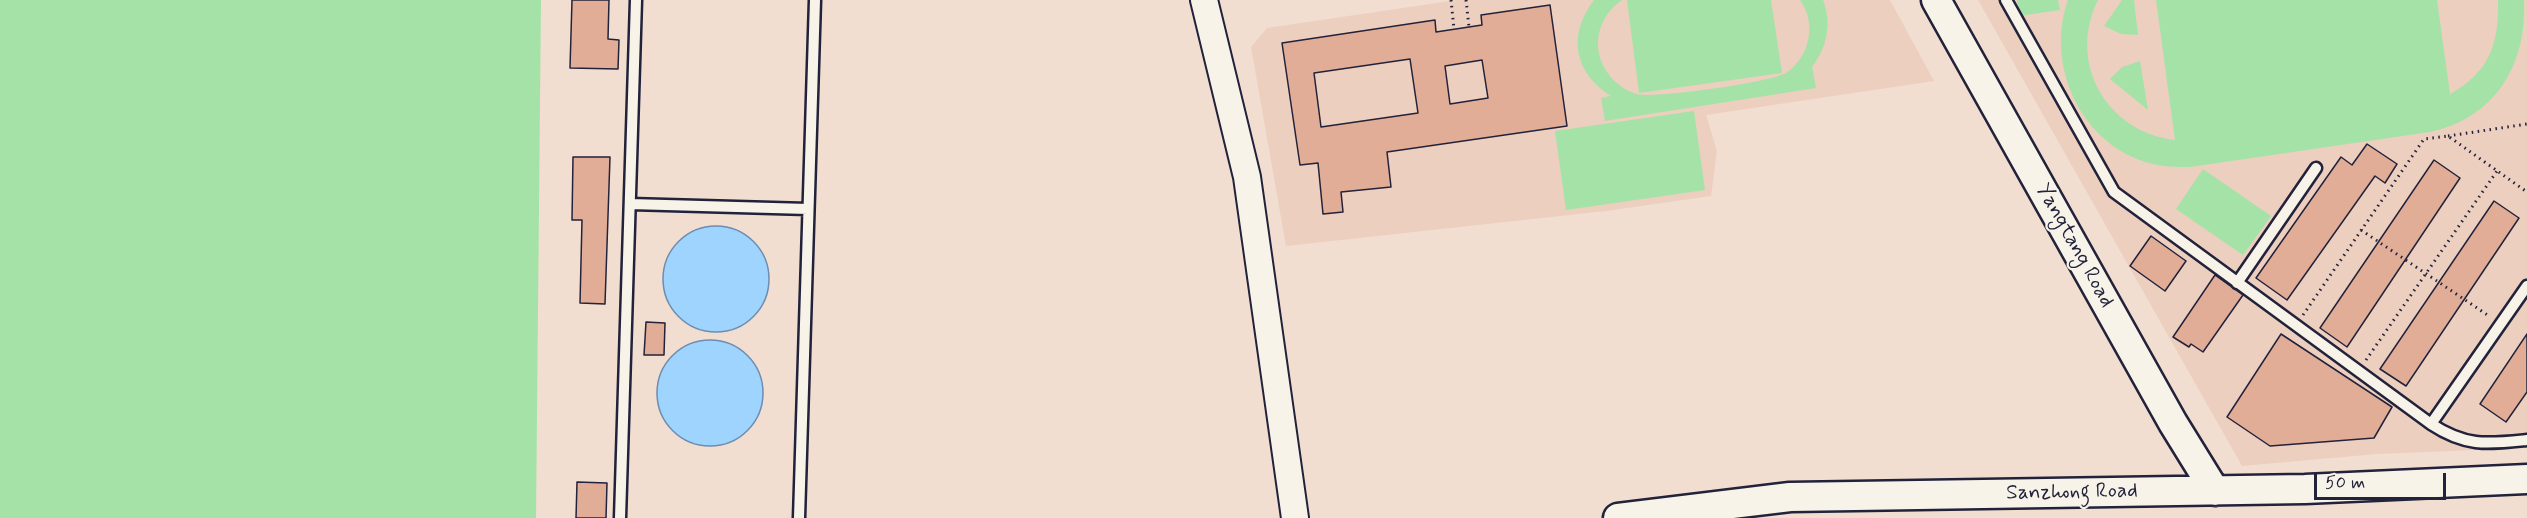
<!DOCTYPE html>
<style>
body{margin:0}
#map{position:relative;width:2527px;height:518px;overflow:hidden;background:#f1ded0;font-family:Mynerve,sans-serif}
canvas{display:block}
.scale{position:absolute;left:2314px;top:473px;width:132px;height:27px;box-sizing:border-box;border:3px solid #22223b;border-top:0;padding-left:8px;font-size:18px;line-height:21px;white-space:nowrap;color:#22223b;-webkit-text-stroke:4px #f7f3e8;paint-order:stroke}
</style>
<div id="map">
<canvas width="2527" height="518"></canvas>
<div class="scale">50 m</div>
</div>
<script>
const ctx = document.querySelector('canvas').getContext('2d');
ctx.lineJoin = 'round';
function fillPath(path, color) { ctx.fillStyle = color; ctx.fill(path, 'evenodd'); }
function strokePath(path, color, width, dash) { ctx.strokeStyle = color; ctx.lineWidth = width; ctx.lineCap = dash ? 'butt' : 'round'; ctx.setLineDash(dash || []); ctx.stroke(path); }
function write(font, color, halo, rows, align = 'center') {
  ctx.font = font + ' Mynerve,sans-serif'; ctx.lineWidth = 4.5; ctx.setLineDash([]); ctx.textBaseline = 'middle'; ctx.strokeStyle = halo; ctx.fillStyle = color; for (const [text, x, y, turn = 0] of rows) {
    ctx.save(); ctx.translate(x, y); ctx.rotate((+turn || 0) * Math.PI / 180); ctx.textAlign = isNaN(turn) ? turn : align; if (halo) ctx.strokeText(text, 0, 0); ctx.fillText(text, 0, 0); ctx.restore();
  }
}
fillPath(new Path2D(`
 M1457,0H1890L1934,81L1706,115L1717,151L1711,196L1606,211L1286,246L1251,47L1267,28Z
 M1978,0H2527V448L2377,454L2242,466Z`), '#eccfbf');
fillPath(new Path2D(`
 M0,0H541L536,518H0Z
 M1594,0H1622C1606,11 1597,28 1598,47C1600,69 1616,88 1637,94C1653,99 1772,82 1786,73C1810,57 1817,23 1800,0H1823C1832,23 1827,48 1812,67L1816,88L1605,121L1601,98L1611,96C1574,73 1567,35 1594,0Z
 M1627,0H1771L1782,73L1639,93Z
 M2017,0H2058L2060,10L2019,16Z
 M2068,0H2098C2067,62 2106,132 2175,140L2156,0H2437L2450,94C2490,72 2499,43 2498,0H2524C2527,65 2495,118 2430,132L2190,167C2176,167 2162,167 2149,163C2080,144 2045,64 2068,0Z
 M2122,0H2134L2138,35L2121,34L2104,26Z
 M2140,61L2148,110L2110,79L2122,67Z
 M1694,111L1705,190L1566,210L1555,131Z
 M2203,169L2271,216L2243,255L2176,209Z`), '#a5e2a8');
const water = new Path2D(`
 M663 279a53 53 0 1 1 106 0a53 53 0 1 1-106 0Z
 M657 393a53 53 0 1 1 106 0a53 53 0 1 1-106 0Z`);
fillPath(water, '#9fd4fe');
strokePath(water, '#6d8db0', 1.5);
const building = new Path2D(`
 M572,0H609L608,39L619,40L618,69L570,68Z
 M1550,5L1567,126L1387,152L1391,187L1341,192L1343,212L1323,214L1318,163L1300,165L1282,43L1435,20L1436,32L1482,25L1481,15ZM1410,59L1418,113L1321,127L1314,73ZM1482,60L1488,98L1450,104L1445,66Z
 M2367,144L2397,164L2385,183L2375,176L2287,300L2256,278L2341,157L2352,165Z
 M573,157H610L605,304L580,303L582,220H572Z
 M2434,160L2460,178L2347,347L2320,328Z
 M2494,201L2519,218L2406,386L2380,369Z
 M2151,236L2186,261L2165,291L2130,266Z
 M2215,275L2243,295L2203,352L2191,344L2189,347L2173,337Z
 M646,322L665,323L664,355H644Z
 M2281,334L2392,407L2374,438L2270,446L2227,417Z
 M2527,334V392L2506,422L2480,404Z
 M577,482L607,483L606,518H576Z`);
fillPath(building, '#e2ad97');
strokePath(building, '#22223b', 1.5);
const service = new Path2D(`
 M2006,0L2114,192L2431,424L2527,286
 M630,204L808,209
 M2237,283L2316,168
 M2431,424C2466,447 2487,444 2527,440
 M620,518L636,0
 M799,518L815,0`);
const tertiary = new Path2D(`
 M1204,0L1247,177L1295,518`);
const secondary = new Path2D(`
 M1936,0L2173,423L2215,491
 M1618,518L1790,497L2305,489L2527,479`);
strokePath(service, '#22223b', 15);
strokePath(tertiary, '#22223b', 30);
strokePath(secondary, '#22223b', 33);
strokePath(new Path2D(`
 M1451,0L1454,29
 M1466,0L1469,27
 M2448,136L2527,124
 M2361,230L2489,316
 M2303,315L2424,139L2448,136L2527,192
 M2366,360L2497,171`), '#22223b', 3, [1.5, 4.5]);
strokePath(service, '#f7f3e8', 10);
strokePath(tertiary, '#f7f3e8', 26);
strokePath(secondary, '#f7f3e8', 28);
write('21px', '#22223b', '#f7f3e8', [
 ["Yangtang Road",2074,246,61],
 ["Sanzhong Road",2072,493,-1]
]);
</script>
